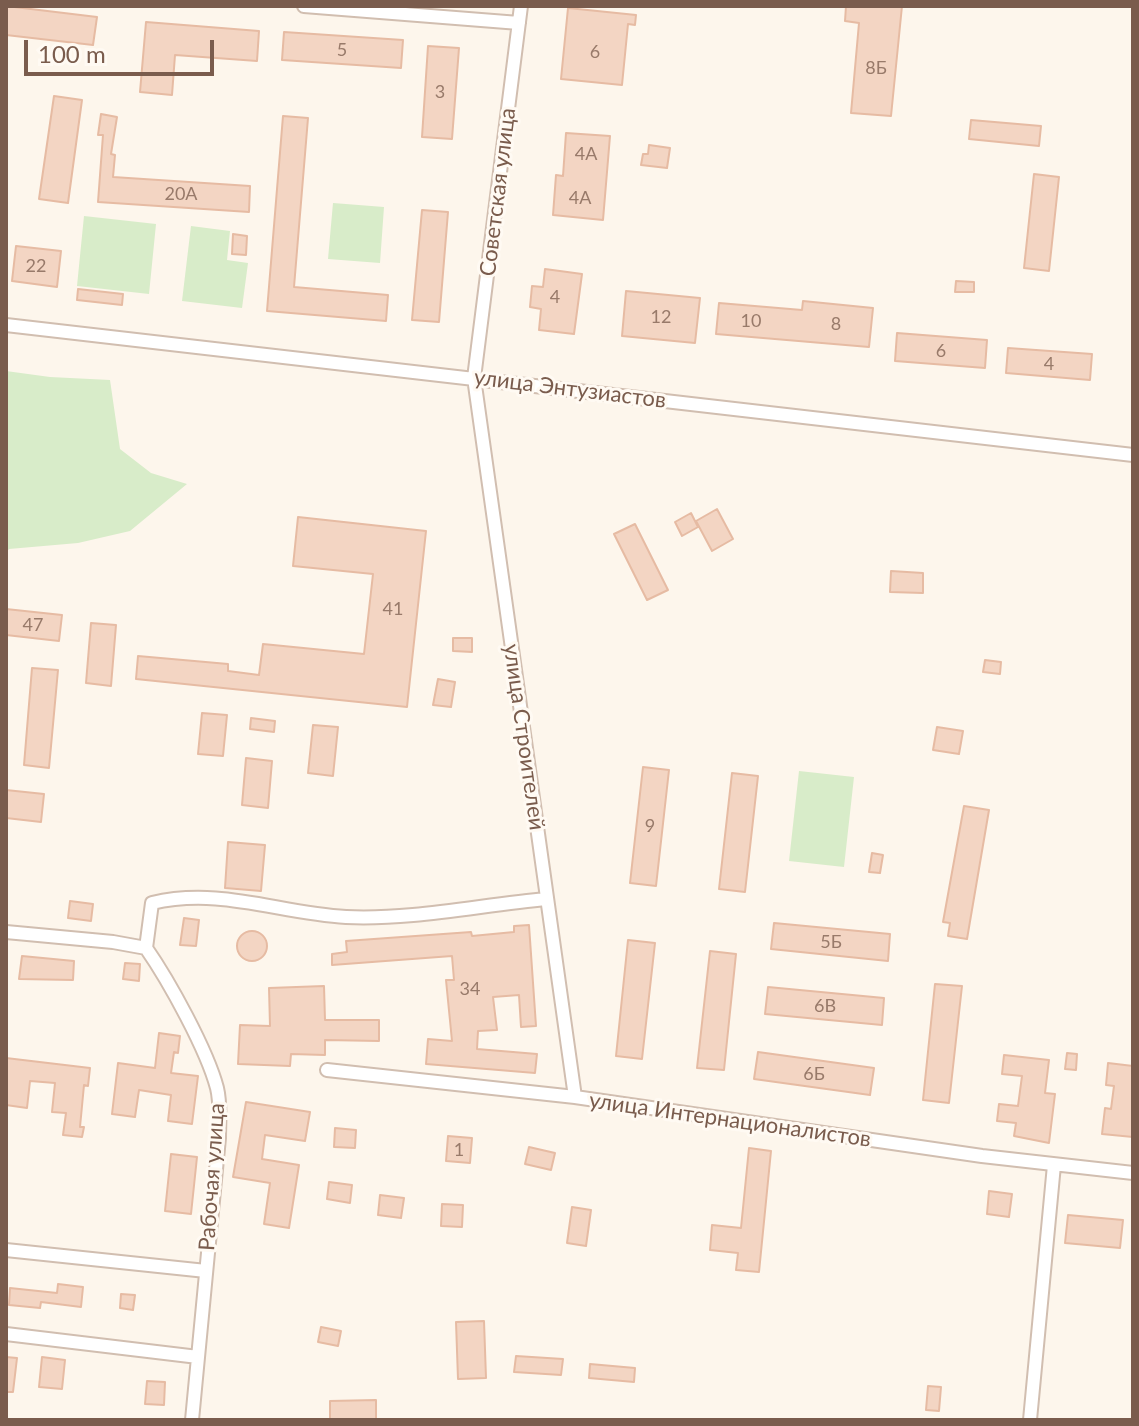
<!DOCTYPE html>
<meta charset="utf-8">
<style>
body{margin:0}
#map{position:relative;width:1139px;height:1426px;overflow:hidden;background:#fdf6ec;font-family:Lato,sans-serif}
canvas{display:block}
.frame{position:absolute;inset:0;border:8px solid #7a5c4d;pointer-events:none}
.scale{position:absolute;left:24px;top:40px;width:190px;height:36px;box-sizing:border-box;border:4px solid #7a5c4d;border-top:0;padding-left:10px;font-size:24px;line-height:28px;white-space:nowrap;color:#7a5c4d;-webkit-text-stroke:6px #fffaf3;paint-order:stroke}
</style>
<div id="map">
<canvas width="1139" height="1426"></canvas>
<div class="frame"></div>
<div class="scale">100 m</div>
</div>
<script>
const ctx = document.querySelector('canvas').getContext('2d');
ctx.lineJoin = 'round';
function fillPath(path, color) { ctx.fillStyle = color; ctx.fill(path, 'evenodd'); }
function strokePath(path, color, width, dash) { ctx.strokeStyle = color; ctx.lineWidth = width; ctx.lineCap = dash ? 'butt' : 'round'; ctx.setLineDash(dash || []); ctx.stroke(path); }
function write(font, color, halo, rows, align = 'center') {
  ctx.font = font + ' Lato,sans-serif'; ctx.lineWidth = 6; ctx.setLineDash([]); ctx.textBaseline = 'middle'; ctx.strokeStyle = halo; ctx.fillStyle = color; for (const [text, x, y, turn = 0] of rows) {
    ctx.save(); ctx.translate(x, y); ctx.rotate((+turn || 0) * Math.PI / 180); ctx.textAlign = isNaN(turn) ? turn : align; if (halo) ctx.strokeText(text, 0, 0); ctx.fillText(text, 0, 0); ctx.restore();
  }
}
fillPath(new Path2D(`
 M333,203L384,207L380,263L328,259Z
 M84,216L156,224L149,294L77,286Z
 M191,226L230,231L227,260L248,263L242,308L182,301Z
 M6,371L50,377L110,380L120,449L151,473L187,484L130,531L78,543L9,549L6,553Z
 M799,771L854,777L844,867L789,861Z`), '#d8ecc9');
const building = new Path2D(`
 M6,6L97,17L93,45L6,35Z
 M846,6H902L891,116L851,113L859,23L845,21Z
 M568,8L636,15L635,25L628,24L622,85L561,79Z
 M146,22L259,31L257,61L175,55L172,95L140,92Z
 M284,32L403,40L401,68L282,60Z
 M428,46L459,48L452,139L422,137Z
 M54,96L82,100L68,203L39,199Z
 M101,114L117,117L111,154L115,155L113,177L250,186L249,212L98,202L103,135H98Z
 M283,116L308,118L294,287L388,295L386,321L267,311Z
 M971,120L1041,126L1039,146L969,139Z
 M566,133L610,136L603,220L553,215L556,175L563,176Z
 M649,145L670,148L667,168L641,165L643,154H648Z
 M1034,174L1059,177L1049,271L1024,268Z
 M422,210L448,212L439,322L412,320Z
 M233,234L247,236L246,255L232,254Z
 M16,246L61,251L57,287L12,281Z
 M545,269L582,274L574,334L539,330L541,309L530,307L532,286L543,287Z
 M956,281L974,282V292H955Z
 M78,289L123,294L122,305L77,300Z
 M626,291L700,298L695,343L622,336Z
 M803,301L873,308L869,347L716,334L719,303L802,310Z
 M897,333L987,340L985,368L895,361Z
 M1008,348L1092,354L1090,380L1006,373Z
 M717,509L733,539L712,551L696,521Z
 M691,513L698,527L682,536L675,522Z
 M298,517L426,531L407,707L136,679L138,656L228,664V671L259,675L263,644L364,654L373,574L293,566Z
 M635,524L668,590L647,600L614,534Z
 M891,571L923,573V593L890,592Z
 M6,609L62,615L59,641L6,635Z
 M91,623L116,625L111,686L86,683Z
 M453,638H472V652L453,651Z
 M985,660L1001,662L1000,674L983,672Z
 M32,668L58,670L49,768L24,765Z
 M438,679L455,682L451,707L433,705Z
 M202,713L227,715L223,756L198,754Z
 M251,718L275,721L274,732L250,729Z
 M313,725L338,727L333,776L308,773Z
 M937,727L963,731L959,754L933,750Z
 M246,758L272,761L268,808L242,805Z
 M643,767L669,770L656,886L630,883Z
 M732,773L758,776L745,892L719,889Z
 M6,790L44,794L41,822L6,818Z
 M964,806L989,810L967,939L948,936L950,923L943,922Z
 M228,842L265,845L261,891L225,888Z
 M872,853L883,855L880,873L869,872Z
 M70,901L93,904L91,921L68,918Z
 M184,918L199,920L196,946L180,945Z
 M774,923L890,934L888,961L771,949Z
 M529,925L536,1026L521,1027L519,995L493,997L497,1030L478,1031L477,1049L537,1054L535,1073L426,1064L428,1039L452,1041L446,980H454L452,956L332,965V954L347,952L346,941L471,932L472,936L514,932V926Z
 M237 946a15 15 0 1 1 30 0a15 15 0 1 1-30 0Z
 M628,940L655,943L642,1059L616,1056Z
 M710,951L736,954L724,1070L697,1068Z
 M22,956L74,961L73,980L19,979Z
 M125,963L140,964L139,981L123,979Z
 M935,984L962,986L949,1103L923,1100Z
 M324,986L325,1020H379V1041L325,1040V1055L291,1054L290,1066L238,1064L240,1025L270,1026L269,988Z
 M768,987L884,998L882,1025L765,1014Z
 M159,1033L180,1036L178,1053L174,1052L171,1073L198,1076L192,1124L168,1121L171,1095L139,1090L135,1117L112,1114L118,1063L155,1068Z
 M758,1052L874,1068L870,1095L754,1079Z
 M1067,1053L1077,1054L1076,1070L1065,1069Z
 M1004,1055L1049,1060L1045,1093L1055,1094L1049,1143L1014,1136L1016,1123L997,1121L999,1104L1018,1106L1022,1076L1002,1074Z
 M6,1058L90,1068L88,1086L84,1085L80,1127H84L82,1137L63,1135L66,1113L52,1112L55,1083L30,1081L27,1108L6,1105Z
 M1108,1063L1133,1066V1137L1102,1134L1105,1108L1111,1109L1114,1086L1106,1085Z
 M246,1102L310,1112L305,1141L265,1135L262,1159L299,1165L289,1228L264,1224L270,1183L233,1177Z
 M335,1128L356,1130L355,1148L334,1147Z
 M448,1136L472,1138L470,1163L446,1161Z
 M529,1147L555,1153L551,1170L525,1164Z
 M749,1148L771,1151L759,1272L736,1270L738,1253L710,1250L712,1225L741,1228Z
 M171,1154L197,1157L191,1214L165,1211Z
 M329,1182L352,1185L350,1203L327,1199Z
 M989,1191L1012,1194L1009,1217L987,1214Z
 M380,1195L404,1198L401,1218L378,1215Z
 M442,1204L463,1205L462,1227L441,1226Z
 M572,1207L591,1210L586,1246L567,1243Z
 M1068,1215L1123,1220L1120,1248L1065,1243Z
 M58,1284L83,1287L81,1307L41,1302L40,1308L9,1305L10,1288L57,1293Z
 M121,1294L135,1295L133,1310L120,1308Z
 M484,1321L486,1378L458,1379L456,1322Z
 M321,1327L341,1331L338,1346L318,1342Z
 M516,1356L563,1359L561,1375L514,1372Z
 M6,1357L17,1358L13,1392H6Z
 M42,1357L65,1360L62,1389L39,1387Z
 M590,1364L635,1368L634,1382L589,1378Z
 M147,1381L165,1382L164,1405L145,1404Z
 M928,1386L941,1387L939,1411L926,1410Z
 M376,1400V1419L330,1420V1401Z`);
fillPath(building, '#f3d5c3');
strokePath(building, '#e6bba3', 2);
const minor = new Path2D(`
 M304,6L519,23
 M521,6L474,378L575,1097
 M6,325L1133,455
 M6,932L113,942L146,948C169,981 207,1050 217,1088C221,1104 219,1121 219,1138L192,1420
 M146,948L152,903C220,887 278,913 346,917C413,920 480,905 547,899
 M327,1070L575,1097L982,1156L1133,1173
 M6,1250L206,1271
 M6,1334L198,1357
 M1030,1420L1054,1165`);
strokePath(minor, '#d1beb0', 16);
strokePath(minor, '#fff', 12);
write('18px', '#987a6a', null, [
 ["5",342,50],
 ["6",595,52],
 ["8Б",876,68],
 ["3",440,92],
 ["4А",586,154],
 ["20А",181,194],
 ["4А",580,198],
 ["22",36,266],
 ["4",555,297],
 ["12",661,317],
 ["10",751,321],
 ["8",836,324],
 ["6",941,351],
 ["4",1049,364],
 ["41",393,609],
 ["47",33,625],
 ["9",650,826],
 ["5Б",831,942],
 ["34",470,989],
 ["6В",825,1006],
 ["6Б",814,1074],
 ["1",459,1150]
]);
write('22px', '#7a5c4d', '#fffaf3', [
 ["Советская улица",498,192,-83],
 ["улица Энтузиастов",570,389,7],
 ["улица Строителей",524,737,82],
 ["улица Интернационалистов",730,1120,8],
 ["Рабочая улица",212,1177,-86]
]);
</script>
